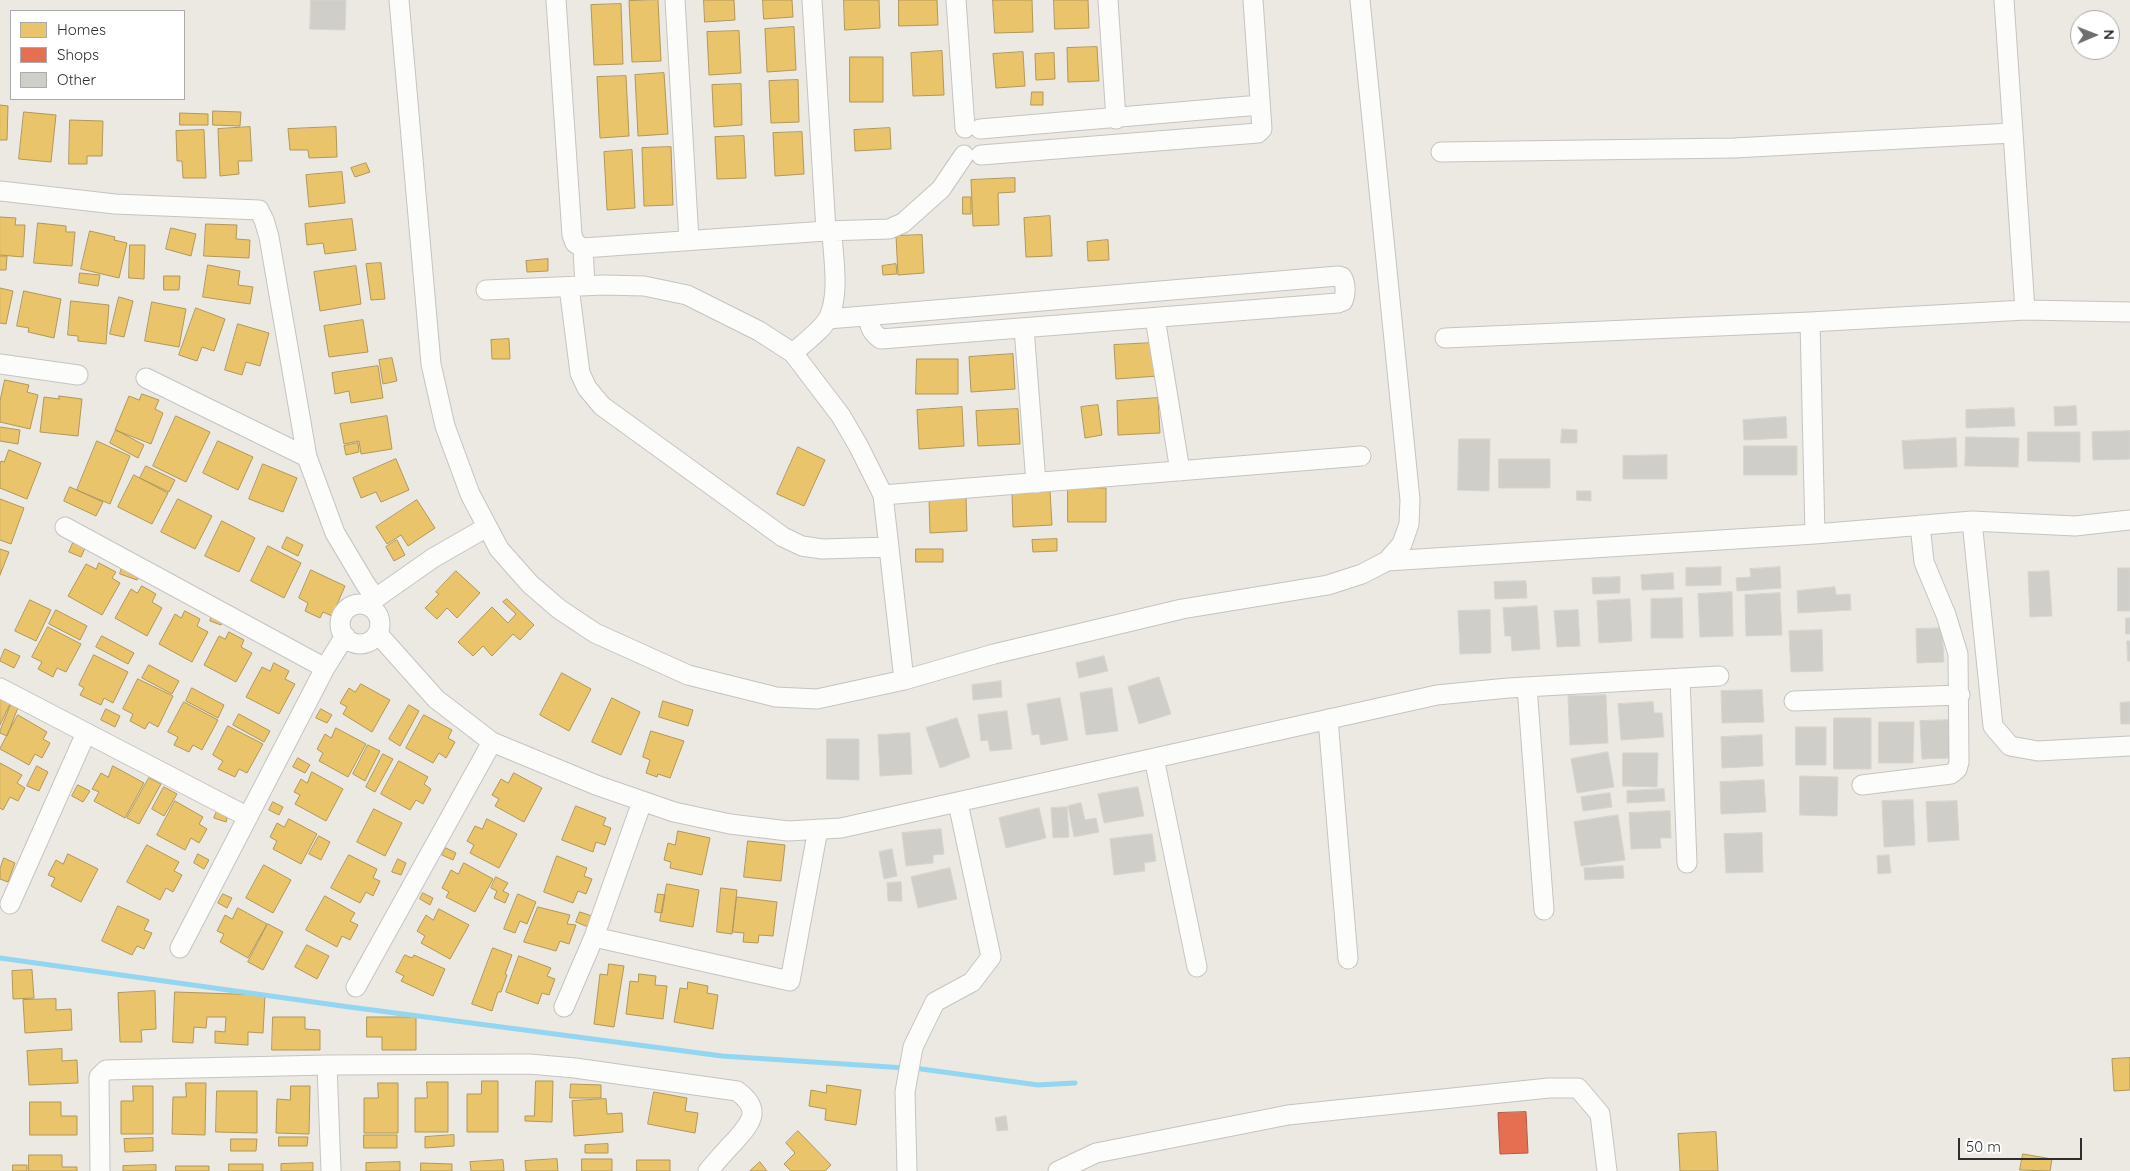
<!DOCTYPE html>
<style>
body{margin:0}
#map{position:relative;width:2130px;height:1171px;overflow:hidden;background:#ece8e2;font-family:Quicksand,sans-serif}
canvas{display:block}
.legend{position:absolute;left:10px;top:10px;width:175px;height:90px;box-sizing:border-box;background:#fff;border:1px solid #ababab;margin:0;padding:6px 9px;list-style:none;font-size:15px;color:#2d2d2d}
.legend li{display:flex;align-items:center;gap:10px;height:25px}
.legend b{width:25px;border:1px solid #ababab}
.north{position:absolute;left:2070px;top:10px;width:50px;height:50px;box-sizing:border-box;background:#fff;border:1px solid #ababab;border-radius:50%;rotate:89deg;font-size:14px;font-weight:700;line-height:20px;text-align:center;color:#2d2d2d}
.north::after{content:'';display:block;margin:auto;width:18px;height:22px;background:#706e6c;clip-path:polygon(50% 0,100% 100%,50% 72%,0 100%)}
.scale{position:absolute;left:1958px;top:1138px;width:124px;height:22px;box-sizing:border-box;border:2px solid #2d2d2d;border-top:0;padding-left:6px;font-size:15px;line-height:18px;white-space:nowrap;color:#2d2d2d;-webkit-text-stroke:4px #fff;paint-order:stroke}
</style>
<div id="map">
<canvas width="2130" height="1171"></canvas>
<ul class="legend">
<li><b style="height:14px;background:#e9c46a"></b>Homes</li>
<li><b style="height:14px;background:#e76f51"></b>Shops</li>
<li><b style="height:14px;background:#d0cec9"></b>Other</li>
</ul>
<div class="north">N</div>
<div class="scale">50 m</div>
</div>
<script>
const ctx = document.querySelector('canvas').getContext('2d');
ctx.lineJoin = 'round';
function fillPath(path, color) { ctx.fillStyle = color; ctx.fill(path, 'evenodd'); }
function strokePath(path, color, width, dash) { ctx.strokeStyle = color; ctx.lineWidth = width; ctx.lineCap = dash ? 'butt' : 'round'; ctx.setLineDash(dash || []); ctx.stroke(path); }
const homes = new Path2D(`
 M658,0L661,61L632,62L629,1Z
 M704,0H734L735,20L705,22Z
 M763,0H792L793,17L764,19Z
 M844,0H879L880,28L845,30Z
 M899,0H937L938,25L899,26Z
 M993,0H1032L1033,32L995,33Z
 M1054,0H1088L1089,28L1055,29Z
 M621,4L623,64L594,65L591,5Z
 M794,27L796,70L767,72L765,29Z
 M739,31L741,73L709,75L707,32Z
 M1097,47L1099,81L1068,82L1067,48Z
 M942,51L944,95L913,96L911,53Z
 M1023,52L1025,86L996,88L993,54Z
 M1054,53L1055,79L1036,80L1035,54Z
 M850,57H883V102H850Z
 M664,73L668,134L638,136L635,75Z
 M626,76L629,136L600,138L597,77Z
 M798,80L799,122L771,123L769,81Z
 M741,84L742,125L714,127L712,85Z
 M1032,92H1043V105H1031Z
 M0,105L8,106L7,140H0Z
 M213,111L241,112L240,126L213,125Z
 M24,112L56,115L51,162L19,159Z
 M180,113L208,114V125H180Z
 M70,120L103,121L102,156H87V164H69Z
 M250,127L252,161H238L239,174L220,176L218,129Z
 M336,127L337,157L309,158L308,150H290L288,129Z
 M890,128L891,149L855,151L854,130Z
 M204,130L206,178H183L182,161H177L176,131Z
 M802,132L804,174L775,176L773,133Z
 M744,136L746,178L717,179L715,137Z
 M671,147L673,205L644,206L642,148Z
 M632,150L635,208L607,210L604,152Z
 M366,163L370,172L355,177L351,168Z
 M342,172L345,203L309,207L306,175Z
 M1015,178V192L998,193L999,225L973,226L971,180Z
 M963,197H971V214H963Z
 M1050,216L1052,256L1026,257L1024,218Z
 M0,217L16,218L15,225H25L23,257L0,255Z
 M352,219L356,250L325,254L323,243L307,245L305,224Z
 M38,223L66,226V232H75L72,266L34,263Z
 M206,224L237,225L236,239L250,240L249,258L204,256Z
 M171,228L196,234L191,256L166,249Z
 M90,231L115,237L114,240L127,243L119,278L81,269Z
 M922,235L924,273L898,275L896,236Z
 M1108,240L1109,260L1088,261L1087,242Z
 M130,245H145L144,279L129,278Z
 M0,256H7L6,270H0Z
 M548,259V271L527,272L526,261Z
 M381,263L385,299L371,300L366,264Z
 M896,264L897,274L883,275L882,266Z
 M208,265L240,271L238,285L253,287L250,304L203,297Z
 M356,266L361,304L320,311L314,272Z
 M80,273L100,275L98,286L79,283Z
 M164,276H180L179,290H164Z
 M0,288L13,291L6,324L0,323Z
 M24,291L61,299L54,338L28,332L29,328L17,326Z
 M119,297L133,301L124,337L110,334Z
 M71,301L109,305L106,344L78,341V336L68,335Z
 M152,302L186,309L179,347L145,341Z
 M196,308L225,319L214,351L202,347L197,361L179,355Z
 M363,320L368,352L329,357L324,326Z
 M238,324L269,333L260,366L246,362L242,375L225,370Z
 M509,339L510,359H492L491,340Z
 M1153,343L1158,376L1116,379L1114,345Z
 M1013,354L1015,389L971,392L969,357Z
 M392,358L397,381L383,384L379,360Z
 M917,359H958V394H916Z
 M378,366L383,398L351,403L349,391L335,394L332,373Z
 M5,380L29,385L27,392L38,395L30,429L0,422V401Z
 M142,394L159,400L155,409L163,413L151,444L115,430L129,396L139,400Z
 M59,396L82,399L78,436L40,432L44,397L59,399Z
 M1158,398L1160,433L1118,435L1117,401Z
 M1098,405L1102,435L1085,438L1081,407Z
 M962,407L964,446L919,449L917,410Z
 M1018,409L1020,444L978,446L976,411Z
 M176,416L210,432L186,482L153,466Z
 M387,416L392,449L361,454L359,441L344,444L340,424Z
 M0,427L20,430L18,444L0,441Z
 M116,430L144,445L138,458L110,443Z
 M97,441L130,456L110,504L77,490Z
 M218,441L253,457L238,490L203,473Z
 M358,443L359,452L346,455L344,446Z
 M798,447L825,460L804,506L777,494Z
 M9,450L41,463L27,499L0,488V464L1,461L4,462Z
 M396,459L409,490L381,502L376,492L361,498L353,478Z
 M263,464L297,478L283,512L249,499Z
 M146,466L175,480L169,492L140,478Z
 M134,475L168,493L152,524L118,507Z
 M70,487L103,502L96,516L64,501Z
 M1068,487L1106,488V522H1068Z
 M1050,491L1052,525L1013,527L1012,493Z
 M966,497L967,531L930,533L929,499Z
 M0,499L24,508L11,544L0,540Z
 M178,499L212,516L195,549L161,532Z
 M417,500L435,528L408,546L401,535L387,544L376,527Z
 M222,521L255,538L239,572L205,556Z
 M287,537L303,545L298,556L282,548Z
 M1057,539V551L1033,552L1032,540Z
 M397,540L405,555L394,561L386,547Z
 M74,541L86,546L81,557L69,552Z
 M268,546L301,563L284,598L251,581Z
 M0,549L9,552L0,575Z
 M916,549H943V562H916Z
 M99,563L116,572L112,578L120,583L102,615L68,596L86,564L96,569Z
 M123,564L140,570L137,580L120,574Z
 M311,570L345,586L332,616L323,612L320,618L305,611L308,603L299,598Z
 M456,571L480,593L457,618L447,608L437,619L425,608L439,594L436,592Z
 M142,586L156,594L152,602L162,608L147,636L115,618L131,589L137,593Z
 M507,599L534,625L520,640L513,634L492,656L483,646L473,656L458,642L492,607L508,623L516,614L503,602Z
 M30,600L51,610L36,641L15,631Z
 M56,610L87,626L80,640L49,624Z
 M185,611L200,619L197,626L208,632L192,662L159,644L175,614L181,618Z
 M214,611L225,615L221,625L210,621Z
 M48,627L81,644L66,672L57,668L53,677L38,669L42,662L32,657Z
 M229,632L244,640L241,647L252,653L236,682L204,665L219,636L225,639Z
 M102,636L134,653L128,664L96,647Z
 M5,649L20,656L14,668L0,661Z
 M94,655L128,672L113,703L104,698L101,705L80,695L84,688L79,685Z
 M274,663L289,671L285,679L295,684L279,714L246,697L262,667L270,671Z
 M149,665L179,681L172,694L142,678Z
 M562,673L591,689L569,731L540,715Z
 M138,679L173,696L158,727L149,722L145,729L130,721L133,714L123,709Z
 M361,684L390,700L372,732L343,714L347,707L340,703L349,688L355,692Z
 M192,688L224,705L218,718L186,701Z
 M0,698L10,704L0,725Z
 M612,698L640,712L621,755L592,742Z
 M663,701L693,710L688,726L659,717Z
 M12,702L19,705L7,736L0,733V731Z
 M184,702L218,720L202,750L193,745L189,752L174,745L178,737L168,732Z
 M409,705L419,711L400,746L389,739Z
 M106,709L120,716L115,727L101,720Z
 M321,709L332,715L327,723L316,718Z
 M239,714L270,731L264,742L233,725Z
 M18,715L47,732L43,739L50,743L42,758L35,754L29,765L0,749Z
 M424,715L452,730L448,738L455,742L446,758L439,753L433,763L406,748Z
 M228,726L263,744L247,773L239,769L235,777L218,769L223,761L213,755Z
 M336,728L366,744L348,777L319,761L323,753L317,749L325,734L331,738Z
 M651,731L684,741L670,778L658,774L657,777L646,773L650,760L643,757Z
 M368,745L380,751L365,781L353,774Z
 M383,754L393,759L375,792L366,787Z
 M298,758L310,765L305,773L293,767Z
 M399,761L428,777L424,784L431,789L423,804L416,800L410,810L381,794Z
 M0,763L22,775L17,783L25,788L18,801L10,797L3,810L0,808Z
 M37,766L48,772L39,791L27,786Z
 M113,766L144,783L125,818L94,801L99,792L92,789L101,773L108,777Z
 M312,772L343,789L326,821L295,804L300,795L294,792L301,779L307,783Z
 M514,773L542,788L524,822L495,806L499,799L492,795L501,779L508,783Z
 M149,778L161,784L139,824L127,818Z
 M78,785L90,791L83,802L72,796Z
 M164,787L177,794L164,816L152,809Z
 M175,801L203,817L199,824L207,829L199,843L191,838L185,850L157,835Z
 M273,802L283,807L279,815L269,810Z
 M576,806L606,818L603,825L611,828L605,845L596,842L593,852L562,840Z
 M218,809L229,812L226,822L214,818Z
 M374,809L402,823L385,856L357,842Z
 M289,819L317,834L301,864L273,849L277,841L270,837L277,823L284,827Z
 M487,819L517,834L499,868L470,853L474,845L467,841L475,826L482,829Z
 M678,831L710,838L702,875L670,868L671,862L664,860L668,843L675,845Z
 M319,836L330,842L321,860L309,854Z
 M748,841L785,845L781,881L744,877Z
 M147,845L179,862L174,871L182,875L173,892L166,888L160,900L127,882Z
 M446,848L456,853L453,860L442,855Z
 M68,854L98,869L81,902L51,886L55,878L48,875L56,860L63,864Z
 M198,854L209,860L204,869L194,863Z
 M349,855L377,869L373,878L380,881L373,896L366,892L360,903L331,888Z
 M557,856L587,868L584,876L592,879L586,894L578,891L573,903L544,892Z
 M4,858L15,863L8,882L0,879V869Z
 M398,859L406,863L401,875L392,872Z
 M464,863L493,879L475,912L446,897L449,892L442,888L451,870L458,874Z
 M264,865L291,880L273,913L246,898Z
 M496,877L508,883L503,891L509,894L505,903L494,898L497,891L491,888Z
 M667,884L699,890L693,927L660,921Z
 M721,888L737,890L732,934L717,932Z
 M423,893L433,898L430,905L420,899Z
 M223,894L232,898L227,908L218,903Z
 M518,894L536,902L527,924L520,921L515,933L504,929Z
 M658,894L665,895L662,913L655,912Z
 M325,896L355,913L350,921L358,925L350,940L342,936L337,947L306,930Z
 M737,897L777,902L773,936L759,935L758,943L743,942L744,933L733,932Z
 M118,906L149,920L144,930L152,933L144,949L137,946L132,955L102,941Z
 M538,907L570,915L567,924L576,925L569,944L560,941L556,951L524,942Z
 M238,908L267,924L248,958L220,942L224,934L217,931L225,915L232,919Z
 M439,909L469,925L450,959L421,943L425,936L417,931L426,915L433,920Z
 M580,912L592,916L588,927L576,922Z
 M268,924L283,932L263,970L248,962Z
 M307,945L329,956L317,979L295,967Z
 M493,948L512,955L505,974L507,975L501,992H498L492,1011L472,1004Z
 M405,955L412,958L414,955L445,969L433,996L401,981L404,976L396,972Z
 M519,956L551,968L547,976L555,979L549,995L542,993L538,1004L506,992Z
 M609,964L624,966L614,1027L594,1024L600,974L607,975Z
 M32,970L34,998L13,999L12,971Z
 M639,974L656,976L655,985L667,986L663,1019L626,1014L630,981L638,982Z
 M688,982L708,986L707,993L718,995L713,1029L674,1022L680,988L687,989Z
 M155,991L156,1029L141,1030L142,1042H120L118,993Z
 M175,992L265,995L263,1033L248,1032V1045L215,1043V1031L225,1032L226,1017H207L206,1028L194,1027L193,1043L173,1042Z
 M56,999V1010L71,1009L72,1030L25,1033L23,1000Z
 M273,1017H305V1029L320,1030V1050H272Z
 M367,1017H416V1050H382V1037H367Z
 M62,1049V1061L77,1060L78,1083L29,1085L27,1051Z
 M2130,1058V1090L2114,1091L2112,1059Z
 M482,1081H498V1132H467V1094H481Z
 M536,1081H553L552,1122L525,1121V1116H534Z
 M427,1082H448V1132H415V1098H427Z
 M186,1083H206L205,1135L172,1134L173,1097H186Z
 M378,1083H398V1133H364V1098H378Z
 M571,1084L601,1085V1098H570Z
 M827,1085L861,1090L856,1125L825,1120L826,1109L809,1106L811,1090L826,1093Z
 M133,1086H153V1134H121V1101H133Z
 M291,1086H310L309,1134L276,1133L277,1099L290,1100Z
 M217,1091H257V1133L216,1132Z
 M654,1092L687,1098L685,1111L698,1113L695,1133L648,1124Z
 M606,1099L607,1114L622,1113L623,1132L574,1136L572,1101Z
 M30,1102H61V1116H77V1135H30Z
 M798,1131L831,1165L825,1171H791L784,1164L795,1153L786,1143Z
 M1716,1132L1718,1171H1680L1678,1134Z
 M364,1135H397V1148H364Z
 M454,1135V1146L425,1148V1137Z
 M279,1137H308L307,1146H279Z
 M153,1138V1151L125,1152L124,1139Z
 M231,1139H257L256,1151H231Z
 M608,1144V1153H585V1145Z
 M2023,1154L2052,1159L2050,1171L2020,1170Z
 M29,1155H62V1167H77V1171H29Z
 M557,1159L558,1171H526L525,1161Z
 M582,1159H612V1171H582Z
 M503,1160L504,1171H471L470,1162Z
 M637,1160H670V1171H637Z
 M400,1162V1171H366V1163Z
 M760,1162L767,1171H750Z
 M313,1163V1171H281V1164Z
 M421,1163L452,1164V1171H421Z
 M229,1164H263V1171H229Z
 M13,1165H27V1171H13Z
 M156,1165V1171H123V1166Z
 M176,1166H209V1171H176Z`);
fillPath(homes, '#e9c46a');
strokePath(homes, '#b19758', 1);
const shops = new Path2D(`
 M1526,1112L1528,1153L1500,1154L1498,1113Z`);
fillPath(shops, '#e76f51');
strokePath(shops, '#af5b46', 1);
strokePath(new Path2D(`
 M0,958L342,1006L722,1056L905,1068
 M914,1068L1038,1085L1075,1083`), '#93d6f1', 5);
const building = new Path2D(`
 M311,0H346L345,30L310,29Z
 M2076,406L2077,425L2055,426L2054,407Z
 M2014,408L2015,426L1966,428V410Z
 M1786,417L1787,438L1744,440L1743,420Z
 M1562,429L1577,430V443H1561Z
 M2130,431V459L2093,460L2092,432Z
 M2028,432H2080V462L2028,461Z
 M1966,437L2019,438L2018,467L1965,466Z
 M1956,438L1957,467L1904,469L1902,441Z
 M1459,439H1490L1489,491L1458,490Z
 M1744,446H1797V475H1744Z
 M1667,455V479H1623V456Z
 M1499,459H1550V488H1499Z
 M1577,491H1591V501L1577,500Z
 M1721,567V585L1686,586V568Z
 M1780,567L1781,588L1737,591L1736,578L1751,577L1750,569Z
 M2118,568H2130V611H2118Z
 M2049,571L2052,616L2030,617L2028,572Z
 M1673,573L1674,589L1642,590L1641,575Z
 M1620,577V593L1593,594L1592,578Z
 M1526,581L1527,598L1495,599L1494,582Z
 M1835,587L1836,595L1850,594L1851,610L1798,613L1797,591Z
 M1732,592L1733,636L1700,637L1698,594Z
 M1780,593L1782,635L1746,636L1745,595Z
 M1682,598L1683,638H1651V599Z
 M1630,599L1632,641L1599,643L1597,601Z
 M1537,606L1540,649L1512,651L1511,636H1505L1503,608Z
 M1490,610L1491,653L1460,654L1458,611Z
 M1578,610L1580,646L1557,647L1554,611Z
 M2126,618H2130V634H2126Z
 M1942,628L1944,662L1917,663L1916,629Z
 M1822,630L1823,671L1791,672L1789,631Z
 M2127,641H2130V661H2128Z
 M1104,656L1108,671L1079,678L1076,663Z
 M1159,677L1171,714L1139,724L1128,687Z
 M1001,681L1002,697L973,700L972,685Z
 M1112,688L1118,731L1086,735L1080,693Z
 M1762,690L1764,722L1722,723L1721,691Z
 M1606,695L1608,743L1570,745L1568,696Z
 M1060,698L1068,740L1041,745L1039,734L1032,735L1027,704Z
 M1653,702L1654,713H1662L1664,737L1621,740L1618,704Z
 M2130,702V724H2121L2120,703Z
 M1007,711L1012,749L990,751L988,740L981,741L978,715Z
 M957,718L970,757L940,768L926,728Z
 M1834,718H1871V769H1834Z
 M1949,720L1950,758L1922,759L1920,721Z
 M1879,722H1914L1913,763H1879Z
 M1796,727H1826V765H1796Z
 M910,733L912,774L880,776L878,735Z
 M1762,735L1763,766L1722,768L1721,737Z
 M827,739H859V780L827,779Z
 M1608,752L1614,787L1577,793L1571,759Z
 M1623,753H1658L1657,787L1623,786Z
 M1800,776L1838,777L1837,816L1800,815Z
 M1764,780L1766,812L1721,814L1720,782Z
 M1138,787L1144,816L1104,823L1098,794Z
 M1664,789L1665,801L1627,803V791Z
 M1610,793L1612,807L1583,811L1581,797Z
 M1913,800L1915,845L1884,847L1882,801Z
 M1957,801L1959,840L1928,842L1926,802Z
 M1081,803L1085,820L1096,818L1099,832L1074,837L1068,806Z
 M1067,807L1069,837L1053,838L1051,808Z
 M1039,808L1046,838L1006,848L999,818Z
 M1670,811L1671,838H1660L1661,848L1631,849L1629,813Z
 M1618,815L1625,860L1581,866L1574,822Z
 M941,829L944,854L933,855V863L906,866L902,833Z
 M1762,833L1763,872L1726,873L1724,834Z
 M1152,834L1156,861L1144,863L1145,871L1114,875L1110,839Z
 M892,849L897,876L884,879L879,852Z
 M1889,855L1891,873L1878,874L1877,856Z
 M1623,866L1624,878L1585,880L1584,868Z
 M950,868L957,899L918,908L911,877Z
 M901,882L902,901H888L887,883Z
 M1006,1116L1008,1130L997,1131L995,1118Z`);
fillPath(building, '#d0cec9');
strokePath(building, '#d7d4ce', 1);
const minor = new Path2D(`
 M399,0L431,364L445,426L470,494L499,549L530,584L559,609L595,633L688,675L776,697L817,699L904,680L994,654L1182,609L1328,585L1362,574L1387,561L1402,544L1409,524L1410,500L1360,0
 M556,0L572,235L575,243L583,248L826,231L889,229L903,223L941,189L964,155
 M675,0L689,240
 M812,0L826,231
 M956,0L965,128
 M1108,0L1116,119
 M2004,0L2025,310
 M980,129L1260,105
 M1441,152L1734,148L2012,133
 M981,155L1258,133L1262,129L1253,0
 M0,191L115,204L259,210L264,220L269,237L307,457L335,533L366,585L376,598L370,606
 M583,248L585,286
 M569,287L580,373L587,388L602,406L783,537L802,546L822,549L889,547
 M486,290L604,285L644,286L687,295L759,331L793,353L841,416L859,447L883,495L904,680
 M1155,318L1180,471
 M828,319L1338,276L1342,277C1346,284 1346,294 1343,301L1338,303L881,339C872,333 869,327 869,316
 M1810,322L1815,534
 M1024,328L1036,483
 M1445,338L1810,322L2025,310L2130,312
 M793,353C803,344 824,328 829,317C840,292 833,258 832,232
 M0,364L78,375
 M146,378L307,457
 M883,495L1361,456
 M1972,521L1993,726L2010,746L2038,751L2130,746
 M65,527L325,668
 M1387,561L1815,534L1972,521L2075,526L2130,520
 M376,598L433,558L487,527
 M340 624a20 20 0 1 1 40 0a20 20 0 1 1-40 0Z
 M378,634L436,699L492,742L596,785L674,812L730,824L788,831L841,828L1437,695L1508,688L1719,676
 M1680,678L1687,863
 M1527,687L1544,910
 M0,688L248,817
 M1794,701L1960,695
 M1328,719L1348,959
 M1154,758L1197,967
 M1862,785L1951,774L1957,769L1959,762L1958,654L1946,615L1924,562L1920,525
 M10,904L86,733
 M594,937L790,981L818,829
 M180,948L325,668L345,636
 M356,987L492,742
 M564,1007L594,937L642,802
 M327,1065L529,1064L575,1068L737,1091C763,1110 751,1123 734,1142C725,1151 717,1161 708,1171
 M100,1171L99,1077L106,1070L327,1065L331,1171
 M907,1171L905,1092L913,1047L935,1002L972,982L991,957L958,803
 M1058,1171L1096,1153L1288,1115L1549,1088H1578L1600,1114L1607,1171`);
strokePath(minor, '#c5c4c3', 21);
strokePath(minor, '#fcfcfb', 19);
</script>
